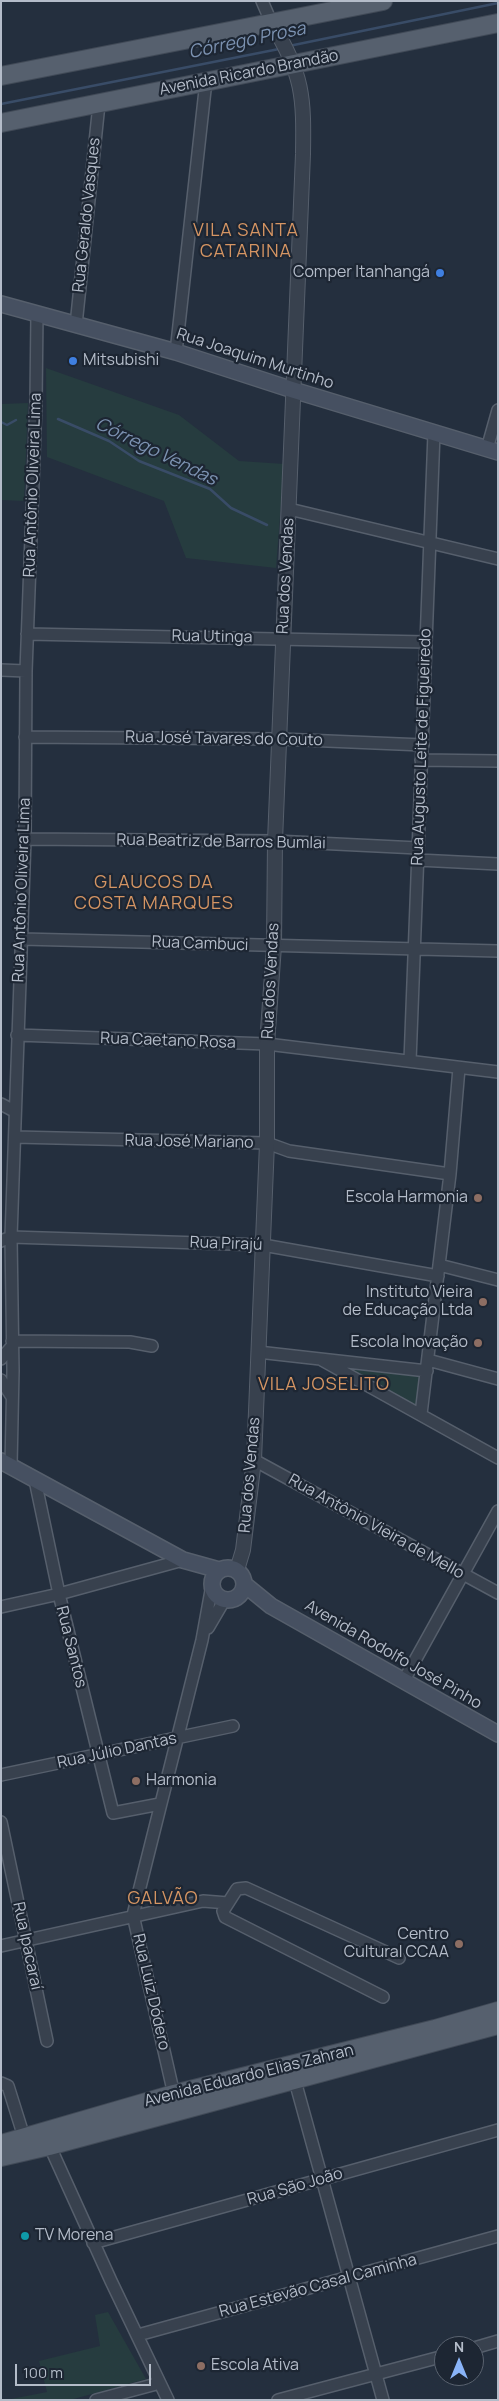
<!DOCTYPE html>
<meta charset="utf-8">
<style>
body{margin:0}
#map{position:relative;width:499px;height:2401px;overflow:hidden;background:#242f3e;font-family:Manrope,sans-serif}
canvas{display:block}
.frame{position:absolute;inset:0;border:2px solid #b4bcc9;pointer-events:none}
.north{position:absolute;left:434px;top:2336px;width:50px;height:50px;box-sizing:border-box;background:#1d2633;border:1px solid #59626f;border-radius:50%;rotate:0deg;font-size:14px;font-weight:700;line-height:20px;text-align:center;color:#b4bcc9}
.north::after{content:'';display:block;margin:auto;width:18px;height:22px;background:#8ab4f8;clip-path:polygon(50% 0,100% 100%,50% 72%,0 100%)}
.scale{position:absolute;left:15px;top:2364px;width:136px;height:22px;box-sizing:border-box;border:2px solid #b4bcc9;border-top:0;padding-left:6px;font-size:15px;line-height:18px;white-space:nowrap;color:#b4bcc9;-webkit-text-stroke:4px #1d2633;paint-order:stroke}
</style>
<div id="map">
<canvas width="499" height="2401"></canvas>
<div class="frame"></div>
<div class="north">N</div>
<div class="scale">100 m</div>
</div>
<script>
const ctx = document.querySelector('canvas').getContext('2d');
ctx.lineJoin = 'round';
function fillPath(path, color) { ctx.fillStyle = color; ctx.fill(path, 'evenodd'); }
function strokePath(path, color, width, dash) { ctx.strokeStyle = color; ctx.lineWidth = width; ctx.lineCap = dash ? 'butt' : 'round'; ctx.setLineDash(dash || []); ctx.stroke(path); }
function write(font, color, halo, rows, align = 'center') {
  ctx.font = font + ' Manrope,sans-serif'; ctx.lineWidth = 4.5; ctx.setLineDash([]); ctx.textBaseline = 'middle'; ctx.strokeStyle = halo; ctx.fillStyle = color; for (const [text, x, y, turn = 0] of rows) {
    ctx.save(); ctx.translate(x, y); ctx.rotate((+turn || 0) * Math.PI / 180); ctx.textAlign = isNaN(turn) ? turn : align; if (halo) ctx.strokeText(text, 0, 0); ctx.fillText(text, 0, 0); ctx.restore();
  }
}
fillPath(new Path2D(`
 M46,368L179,415L239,461L284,464L276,568L186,558L164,501L47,457Z
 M28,403L24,501L1,500V404Z
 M333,1363L424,1375L418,1407Z
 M108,2312L146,2379L70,2400H6L47,2392L39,2361L100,2346L95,2315Z`), '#263c3f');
strokePath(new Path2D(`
 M289,46L498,3
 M1,104L279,49
 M58,419L109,441L139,461L210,489L231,508L267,525
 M1,422L7,425L16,420`), '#394c67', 2.5);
const minor = new Path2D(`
 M262,1L272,24
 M76,325L99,104
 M176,352L206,81
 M487,449L498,410
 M289,509L498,559
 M27,634L426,642
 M1,670L26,671
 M25,737L280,739L423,745
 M421,760L498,761
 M25,839L275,841L418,848
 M418,860L498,864
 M22,939L498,951
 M17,1035L267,1044L498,1072
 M410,1061L434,433
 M1,1104L14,1111
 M15,1137L267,1143L289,1151L450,1174
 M1,1241L11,1237L263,1245L438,1276
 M439,1265L498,1280
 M12,1341L130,1342L152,1346
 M258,1352L427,1371
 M1,1359L13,1345
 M320,1359L498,1458
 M428,1360L498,1379
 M1,1380L12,1397
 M421,1414L450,1174L459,1068
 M254,1460L498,1593
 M11,1466L13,1371L11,1237L25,839L26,671L36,402L37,313
 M35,1480L59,1594L113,1813L160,1804
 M1,1607L59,1594L183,1560
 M208,1628L225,1599
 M403,1682L498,1511
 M1,1775L233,1726
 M1,1822L47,2041
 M1,1946L203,1901L228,1903
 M383,1997L225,1917L223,1911L237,1889L246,1888L399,1958
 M295,2081L383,2400
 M1,2083L8,2086L24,2137
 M175,2099L133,1915L202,1640L212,1585
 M47,2140L111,2281L168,2400
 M93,2243L498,2130
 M138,2335L498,2236
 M474,2348L498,2341
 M96,2400L160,2383
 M278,2400L444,2356`);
const tertiary = new Path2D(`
 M237,1570L243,1550L254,1460L267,1143V1044L274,946L275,841L303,154C304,97 303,74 272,24`);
const secondary = new Path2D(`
 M1,304L176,352L293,390L498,452
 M1,1461L183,1560L219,1570
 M212 1584a16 16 0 1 1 32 0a16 16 0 1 1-32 0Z
 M244,1584L271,1606L498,1734`);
const primary = new Path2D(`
 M1,76L383,1
 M1,123L498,23
 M1,2144L174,2094L435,2029L498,2011
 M1,2157L49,2146L498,2025`);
strokePath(minor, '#565f6c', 14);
strokePath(tertiary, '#565f6c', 16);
strokePath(secondary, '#565f6c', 18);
strokePath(primary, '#414a57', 20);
strokePath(minor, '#38414e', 11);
strokePath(tertiary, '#38414e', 14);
strokePath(secondary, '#465061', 15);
strokePath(primary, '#56606e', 18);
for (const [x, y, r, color] of [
 [440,273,5,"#3f7fe0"],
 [73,361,5,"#3f7fe0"],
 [478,1198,5,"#8d6e63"],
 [483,1302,5,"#8d6e63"],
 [478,1343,5,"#8d6e63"],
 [136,1781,5,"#8d6e63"],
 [459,1944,5,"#8d6e63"],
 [25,2236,5,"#0f9aa8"],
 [201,2366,5,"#8d6e63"]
]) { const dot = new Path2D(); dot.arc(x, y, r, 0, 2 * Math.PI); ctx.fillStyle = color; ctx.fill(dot); strokePath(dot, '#1d2633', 2); }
write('16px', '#b4bcc9', '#1d2633', [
 ["Avenida Ricardo Brandão",249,73,-11],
 ["Rua Geraldo Vasques",87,215,-84],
 ["Rua Joaquim Murtinho",255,359,18],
 ["Rua Antônio Oliveira Lima",33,485,-88],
 ["Rua dos Vendas",286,576,-87],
 ["Rua Utinga",212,637,1],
 ["Rua José Tavares do Couto",224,739,1],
 ["Rua Augusto Leite de Figueiredo",422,747,-88],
 ["Rua Beatriz de Barros Bumlai",221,842,1],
 ["Rua Antônio Oliveira Lima",22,890,-88],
 ["Rua Cambuci",200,944,2],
 ["Rua dos Vendas",271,981,-87],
 ["Rua Caetano Rosa",168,1041,2],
 ["Rua José Mariano",189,1142,1],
 ["Rua Pirajú",226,1244,2],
 ["Rua dos Vendas",250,1475,-85],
 ["Rua Antônio Vieira de Mello",376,1527,29],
 ["Rua Santos",71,1647,76],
 ["Avenida Rodolfo José Pinho",393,1655,30],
 ["Rua Júlio Dantas",117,1751,-12],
 ["Rua Ipacaraí",27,1946,78],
 ["Rua Luiz Dódero",151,1992,77],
 ["Avenida Eduardo Elias Zahran",249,2076,-14],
 ["Rua São João",295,2187,-16],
 ["Rua Estevão Casal Caminha",318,2286,-15]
]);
write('16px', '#b4bcc9', '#1d2633', [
 ["Comper Itanhangá",430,273],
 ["Mitsubishi",83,361,"left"],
 ["Escola Harmonia",468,1198],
 ["Instituto Vieira",473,1293],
 ["de Educação Ltda",473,1311],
 ["Escola Inovação",468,1343],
 ["Harmonia",146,1781,"left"],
 ["Centro",449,1935],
 ["Cultural CCAA",449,1953],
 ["TV Morena",35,2236,"left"],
 ["Escola Ativa",211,2366,"left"]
], 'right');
write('italic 18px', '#7c92b1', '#1d2633', [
 ["Córrego Prosa",247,41,-12],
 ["Córrego Vendas",156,452,26]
]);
ctx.letterSpacing = '1px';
write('18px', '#d59563', '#1d2633', [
 ["VILA SANTA",246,231],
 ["CATARINA",246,252],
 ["GLAUCOS DA",154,883],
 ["COSTA MARQUES",154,904],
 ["VILA JOSELITO",324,1385],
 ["GALVÃO",163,1899]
]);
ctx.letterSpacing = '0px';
</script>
